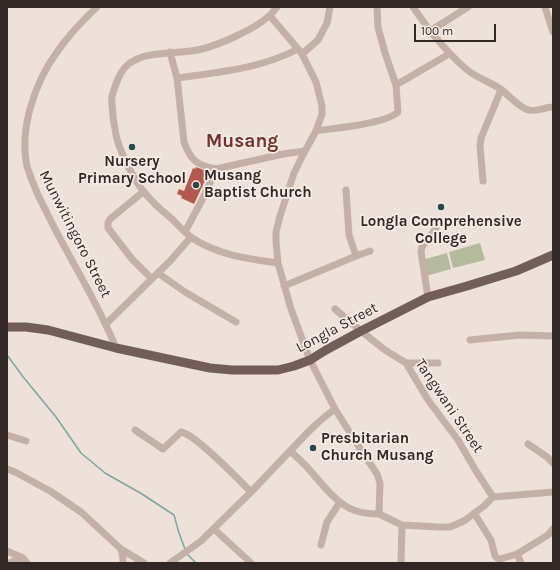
<!DOCTYPE html>
<style>
body{margin:0}
#map{position:relative;width:560px;height:570px;overflow:hidden;background:#ede1d9;font-family:Karla,sans-serif}
canvas{display:block}
.frame{position:absolute;inset:0;border:8px solid #312826;pointer-events:none}
.scale{position:absolute;left:414px;top:24px;width:82px;height:18px;box-sizing:border-box;border:2px solid #312826;border-top:0;padding-left:5px;font-size:12px;line-height:14px;white-space:nowrap;color:#312826;-webkit-text-stroke:3px #f6ebe5;paint-order:stroke}
</style>
<div id="map">
<canvas width="560" height="570"></canvas>
<div class="frame"></div>
<div class="scale">100 m</div>
</div>
<script>
const ctx = document.querySelector('canvas').getContext('2d');
ctx.lineJoin = 'round';
function fillPath(path, color) { ctx.fillStyle = color; ctx.fill(path, 'evenodd'); }
function strokePath(path, color, width, dash) { ctx.strokeStyle = color; ctx.lineWidth = width; ctx.lineCap = dash ? 'butt' : 'round'; ctx.setLineDash(dash || []); ctx.stroke(path); }
function write(font, color, halo, rows, align = 'center') {
  ctx.font = font + ' Karla,sans-serif'; ctx.lineWidth = 3.5; ctx.setLineDash([]); ctx.textBaseline = 'middle'; ctx.strokeStyle = halo; ctx.fillStyle = color; for (const [text, x, y, turn = 0] of rows) {
    ctx.save(); ctx.translate(x, y); ctx.rotate((+turn || 0) * Math.PI / 180); ctx.textAlign = isNaN(turn) ? turn : align; if (halo) ctx.strokeText(text, 0, 0); ctx.fillText(text, 0, 0); ctx.restore();
  }
}
fillPath(new Path2D(`
 M480,243L485,260L453,268L449,252Z
 M447,253L451,269L426,276L422,260Z`), '#b4ba9c');
strokePath(new Path2D(`
 M7,355L24,378L56,417L81,453L105,473L142,494L174,515L179,533L185,549
 M187,554L196,563`), '#7ca6a2', 1.5);
fillPath(new Path2D(`
 M196,167L209,172L194,204L181,198L182,196L177,194L179,189L184,191L193,168L195,169Z`), '#b5594f');
strokePath(new Path2D(`
 M97,7C82,21 68,36 57,52C35,82 19,129 27,166C28,170 30,174 31,178C35,189 40,200 46,211C68,257 97,300 116,348
 M277,7C274,10 272,14 269,16C255,29 221,44 202,49C177,56 135,47 121,73C117,80 114,89 112,96C111,103 113,110 113,117C114,123 115,129 116,135C119,150 134,180 144,192C152,202 162,211 172,219C178,225 185,233 192,238C218,255 248,259 278,263
 M413,7C420,17 427,27 435,37C446,49 456,62 470,72C480,79 492,83 502,90C508,95 521,109 529,110C536,112 545,107 553,107
 M545,7L550,23L553,32
 M270,16L293,43L302,54L316,82L322,106V114L316,131L305,151L294,173L280,216L276,232V242L278,263L291,309L310,360L335,409L357,444L377,474L380,483L379,514L402,525L439,527H450L464,521L484,506L493,497L553,492
 M430,31L468,7
 M170,52L177,78L184,142C191,161 197,165 216,169L283,154L305,151
 M302,54L318,40L327,23L330,7
 M177,78C218,72 260,69 298,49
 M396,85L449,54
 M316,131C335,128 385,124 398,112L396,85L385,53L378,27L377,7
 M483,181L480,146L481,138L501,90
 M346,190L349,235L356,256
 M143,192L110,219L108,223V228L132,259L152,279
 M185,232L203,198L216,169
 M158,273L185,292L236,322
 M284,286L356,256L370,251
 M428,297L421,252L422,247L436,228
 M335,309L361,331L385,350L406,363L428,400L458,440L476,471L493,497
 M106,324L171,260L191,237
 M470,340L520,335L553,336
 M406,363H438
 M335,409C318,421 304,436 290,451C296,456 301,461 306,466C319,480 332,499 349,508C358,513 369,514 379,514
 M135,430L163,449L181,432C195,434 239,480 251,492
 M7,435L26,441
 M528,444L547,457L553,463
 M7,469L15,472L50,491L81,512L121,549L123,558V563
 M474,513L491,540L495,556L497,558L500,559L517,554L548,535L553,529
 M214,529L251,563
 M321,545L327,522L340,502
 M121,549L144,563
 M7,551L23,558
 M517,554L521,563
 M9,563L23,558L27,563
 M170,563L201,541L251,492L290,451
 M401,563L402,525`), '#c3b0a7', 7);
strokePath(new Path2D(`
 M7,327H26L48,330L116,348L210,368L232,370H278L294,366L310,360L326,350L361,331L428,297L467,286L516,271L553,255`), '#715e59', 9);
for (const [x, y, r, color] of [
 [132,147,4,"#224c49"],
 [196,185,4,"#224c49"],
 [441,207,4,"#224c49"],
 [313,448,4,"#224c49"]
]) { const dot = new Path2D(); dot.arc(x, y, r, 0, 2 * Math.PI); ctx.fillStyle = color; ctx.fill(dot); strokePath(dot, '#f6ebe5', 1.5); }
write('bold 15px', '#312826', '#f6ebe5', [
 ["Nursery",132,162],
 ["Primary School",132,179],
 ["Musang",204,176,"left"],
 ["Baptist Church",204,193,"left"],
 ["Longla Comprehensive",441,222],
 ["College",441,239],
 ["Presbitarian",321,439,"left"],
 ["Church Musang",321,456,"left"]
]);
write('15px', '#312826', '#f6ebe5', [
 ["Munwitingoro Street",75,234,63],
 ["Longla Street",337,328,-28],
 ["Tangwani Street",449,406,56]
]);
write('bold 19px', '#75312b', '#f6ebe5', [
 ["Musang",242,142]
]);
</script>
